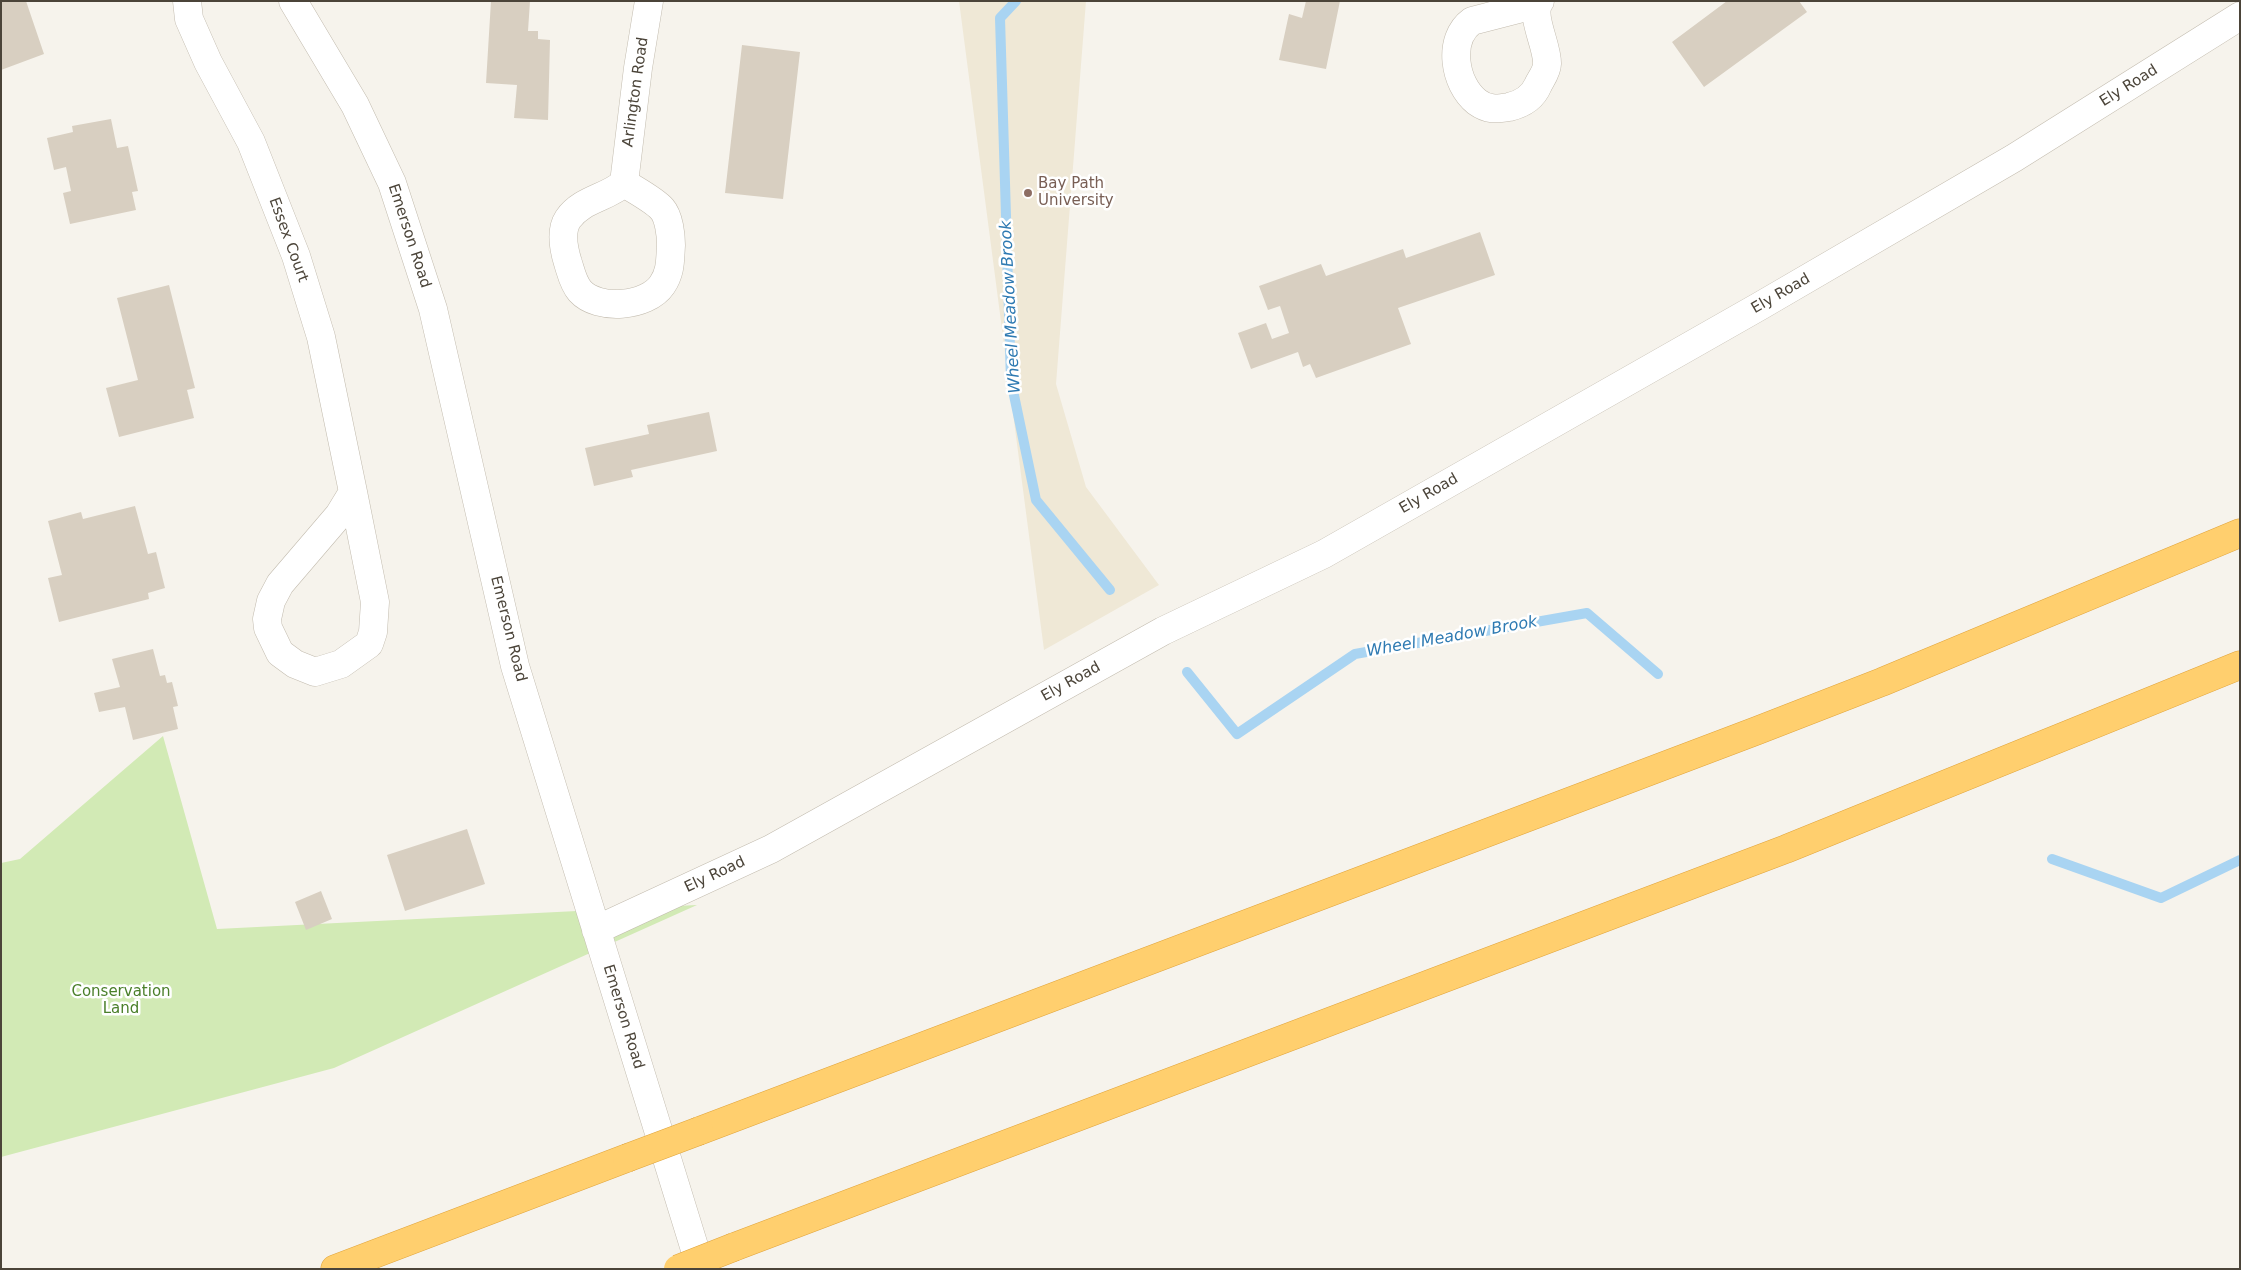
<!DOCTYPE html>
<style>
body{margin:0}
#map{position:relative;width:2241px;height:1270px;overflow:hidden;background:#f6f3ec;font-family:"DejaVu Sans",sans-serif}
canvas{display:block}
.frame{position:absolute;inset:0;border:2px solid #4b4439;pointer-events:none}
</style>
<div id="map">
<canvas width="2241" height="1270"></canvas>
<div class="frame"></div>
</div>
<script>
const ctx = document.querySelector('canvas').getContext('2d');
ctx.lineJoin = 'round';
function fillPath(path, color) { ctx.fillStyle = color; ctx.fill(path, 'evenodd'); }
function strokePath(path, color, width, dash) { ctx.strokeStyle = color; ctx.lineWidth = width; ctx.lineCap = dash ? 'butt' : 'round'; ctx.setLineDash(dash || []); ctx.stroke(path); }
function write(font, color, halo, rows, align = 'center') {
  ctx.font = font + ' "DejaVu Sans",sans-serif'; ctx.lineWidth = 5; ctx.setLineDash([]); ctx.textBaseline = 'middle'; ctx.strokeStyle = halo; ctx.fillStyle = color; for (const [text, x, y, turn = 0] of rows) {
    ctx.save(); ctx.translate(x, y); ctx.rotate((+turn || 0) * Math.PI / 180); ctx.textAlign = isNaN(turn) ? turn : align; if (halo) ctx.strokeText(text, 0, 0); ctx.fillText(text, 0, 0); ctx.restore();
  }
}
fillPath(new Path2D(`
 M959,1H1086L1056,384L1086,487L1159,585L1044,650Z`), '#efe8d6');
fillPath(new Path2D(`
 M163,736L217,929L697,905L334,1068L1,1157V863L20,859Z`), '#d2eab5');
strokePath(new Path2D(`
 M1016,1L1000,18L1011,381L1036,500L1110,590
 M1187,672L1237,734L1355,654L1587,613L1658,674
 M2052,859L2161,898L2240,860`), '#a9d4f2', 10);
fillPath(new Path2D(`
 M1,1H26L44,54L1,70Z
 M491,1H530L528,31H538V39L550,40L548,120L514,118L517,85L486,83Z
 M1306,1H1340L1326,69L1279,60L1289,14L1302,18Z
 M1727,1H1799L1807,12L1704,87L1672,42Z
 M742,45L800,52L783,199L725,193Z
 M111,119L117,148L128,146L138,191L132,192L136,210L70,224L63,193L71,191L66,167L54,170L47,138L73,132L72,126Z
 M1480,232L1495,275L1398,308L1411,344L1316,378L1310,364L1303,367L1298,352L1251,369L1238,333L1266,323L1272,339L1289,333L1280,306L1268,310L1259,286L1321,264L1326,276L1403,249L1406,258Z
 M169,285L195,388L187,390L194,418L119,437L106,388L138,380L117,298Z
 M709,412L717,451L631,470L633,477L594,486L585,448L649,434L647,425Z
 M135,506L148,554L156,552L165,588L148,593L149,599L59,622L48,578L62,575L48,521L81,512L83,519Z
 M153,649L160,676L165,675L167,683L172,682L178,706L173,707L178,729L133,740L125,707L99,712L94,693L120,687L112,659Z
 M467,829L485,884L405,911L387,855Z
 M321,891L332,919L306,930L295,902Z`), '#d8cfc1');
const minor = new Path2D(`
 M187,1L189,19L208,62L251,142L296,256L321,337L353,492L375,602L373,632L369,644L341,664L315,672L295,664L280,653L268,628L267,619L271,601L280,584L339,515L353,492
 M293,1L355,105L392,183L433,309L515,666L701,1269
 M1538,4L1472,21C1447,39 1454,84 1477,102C1488,110 1496,109 1509,107C1522,104 1533,97 1538,85C1541,79 1547,71 1547,64C1548,46 1529,15 1540,1
 M624,183C635,190 654,200 662,209C669,217 671,235 671,245C670,260 671,272 662,285C647,307 598,311 580,291C573,283 571,272 568,263C564,250 560,231 568,219C582,199 607,198 624,183L638,68L649,1
 M596,930L771,849L1163,631L1324,554L1760,306L2014,158L2240,16`);
const highway = new Path2D(`
 M699,1131L1756,731L1882,682L2240,533
 M734,1247L1786,849L2240,665
 M335,1269L627,1158`);
strokePath(minor, '#c2bbae', 29);
strokePath(highway, '#e0a43c', 29);
strokePath(minor, '#fff', 28);
strokePath(highway, '#ffcf6e', 28);
const highwayBridge = new Path2D(`
 M627,1158L699,1131
 M678,1269L734,1247`);
strokePath(highwayBridge, '#e0a43c', 29, []);
strokePath(highwayBridge, '#ffcf6e', 28);
for (const [x, y, r, color] of [
 [1028,193,5,"#8d6e63"]
]) { const dot = new Path2D(); dot.arc(x, y, r, 0, 2 * Math.PI); ctx.fillStyle = color; ctx.fill(dot); strokePath(dot, '#fff', 2); }
write('15px', '#4b4439', '#fff', [
 ["Ely Road",2129,86,-32],
 ["Arlington Road",636,92,-82],
 ["Emerson Road",409,236,72],
 ["Essex Court",288,240,70],
 ["Ely Road",1781,294,-30],
 ["Ely Road",1429,494,-30],
 ["Emerson Road",508,629,76],
 ["Ely Road",1071,682,-29],
 ["Ely Road",715,875,-25],
 ["Emerson Road",623,1017,73]
]);
write('15px', '#785e54', '#fff', [
 ["Bay Path",1038,184],
 ["University",1038,201]
], 'left');
write('15px', '#4a7f2a', '#fff', [
 ["Conservation",121,992],
 ["Land",121,1009]
]);
write('italic 16px', '#2e7ab2', '#fff', [
 ["Wheel Meadow Brook",1011,307,-93],
 ["Wheel Meadow Brook",1452,637,-10]
]);
</script>
